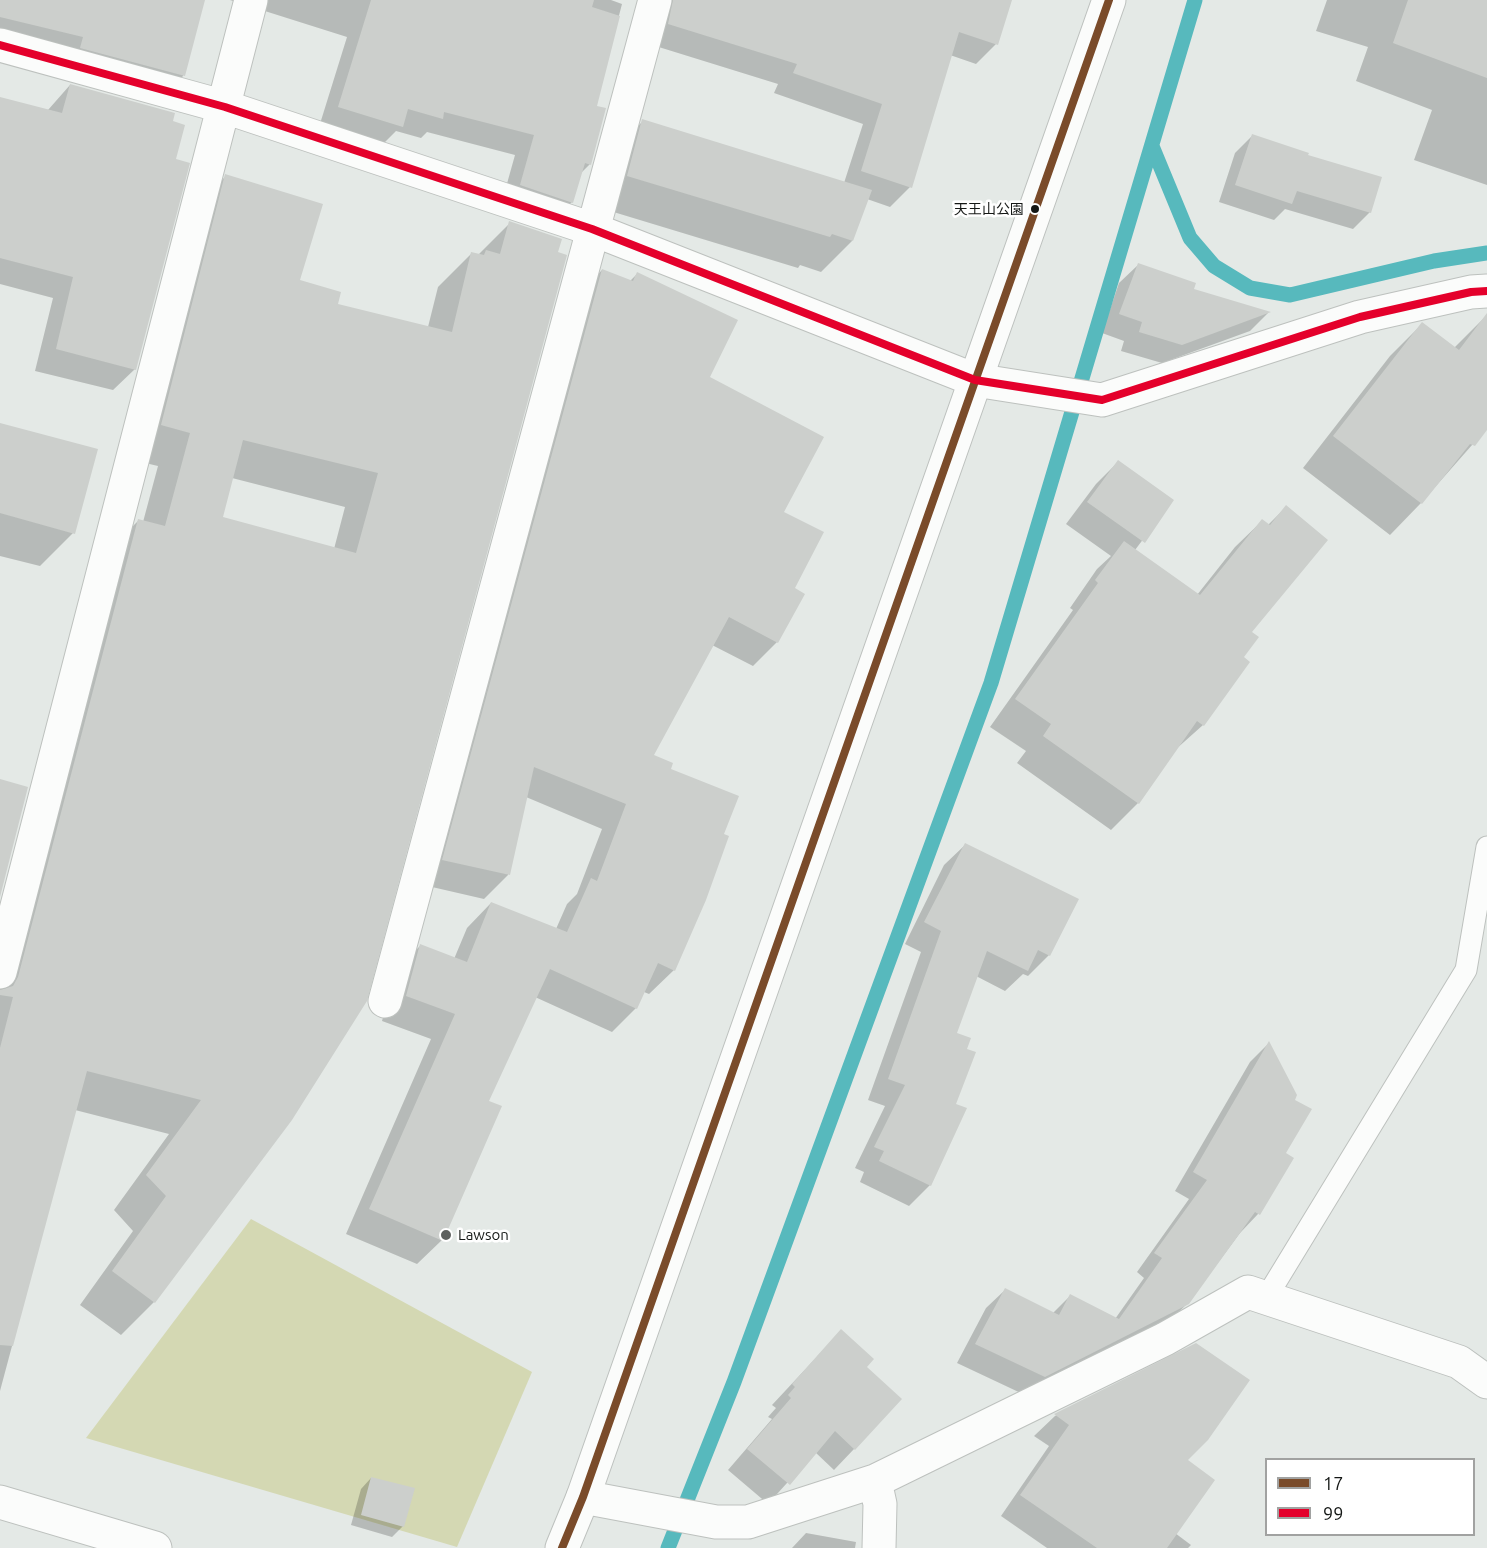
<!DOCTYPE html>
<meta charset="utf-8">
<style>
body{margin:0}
#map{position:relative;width:1487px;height:1548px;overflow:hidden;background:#e4e9e6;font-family:Ubuntu,sans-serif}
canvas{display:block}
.legend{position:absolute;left:1265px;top:1458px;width:210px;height:78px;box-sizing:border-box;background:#fff;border:2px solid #a1a2a1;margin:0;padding:8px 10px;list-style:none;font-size:18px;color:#141715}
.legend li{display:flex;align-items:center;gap:12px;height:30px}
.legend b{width:30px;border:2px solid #a1a2a1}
</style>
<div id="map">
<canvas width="1487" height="1548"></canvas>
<ul class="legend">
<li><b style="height:8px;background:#7a4b2a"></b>17</li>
<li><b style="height:8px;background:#e4002b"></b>99</li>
</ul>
</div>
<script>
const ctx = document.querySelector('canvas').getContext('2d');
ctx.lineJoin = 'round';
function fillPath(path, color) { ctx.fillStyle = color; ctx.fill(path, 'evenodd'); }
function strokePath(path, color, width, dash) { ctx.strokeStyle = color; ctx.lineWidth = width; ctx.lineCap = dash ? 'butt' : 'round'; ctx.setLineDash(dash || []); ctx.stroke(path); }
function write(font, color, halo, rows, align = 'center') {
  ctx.font = font + ' Ubuntu,"Noto Sans JP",sans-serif'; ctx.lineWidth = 5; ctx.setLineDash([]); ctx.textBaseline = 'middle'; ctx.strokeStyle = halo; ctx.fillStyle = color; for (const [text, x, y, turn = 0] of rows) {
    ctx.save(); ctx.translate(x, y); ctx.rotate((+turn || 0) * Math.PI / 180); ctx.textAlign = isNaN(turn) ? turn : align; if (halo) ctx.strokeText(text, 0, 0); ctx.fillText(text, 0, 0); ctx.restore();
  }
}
fillPath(new Path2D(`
 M251,1219L532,1372L457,1547L86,1438Z`), '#d4d8b3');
fillPath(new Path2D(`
 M0,0H203L183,76L163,96L0,41Z
 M230,0H611L622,4L595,107L590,164L580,174L572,202L552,222L501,205L515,155L427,132L421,138L396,131L381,146L319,127L347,37Z
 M655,0H1009L996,44L976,64L950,55L910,187L890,207L867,199L852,241L821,272L800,265L798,268L597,207L612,152L643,121L844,183L863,124L774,93L778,84L649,44Z
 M1327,0H1487V185L1414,160L1432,110L1356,81L1368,47L1316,31Z
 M70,85L171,122L174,160L135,369L113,390L35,371L53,298L0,284V102L48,110Z
 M1252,136L1306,156L1370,212L1353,229L1285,209L1274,220L1219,202L1235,153Z
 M226,176L298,281L337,305L428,327L438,287L471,254L478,255L510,223L560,240L154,1302L121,1335L80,1305L133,1231L114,1210L169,1134L75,1110L0,1391V955L104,555L138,521L143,522L158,466L128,459L192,209ZM232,478L345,507L334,549L222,518Z
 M1138,265L1192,290L1268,313L1250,331L1162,363L1121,351L1124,341L1102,333L1119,283Z
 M602,270L630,281L637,274L708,378L782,513L793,589L777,642L753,666L712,645L652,756L669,770L674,970L649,994L644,992L636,1008L612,1032L535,997L487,1102L442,1240L417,1264L346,1234L431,1039L382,1021L396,970L420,946L454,959L467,928L491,903L556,929L567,904L577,894L602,829L526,797L508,875L484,899L419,884L578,295Z
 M1487,315V428L1421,503L1390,535L1303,468L1390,356L1422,324L1454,348Z
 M0,426L73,533L40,566L0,556Z
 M1118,462L1172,501L1135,550L1197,595L1235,547L1262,521L1268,525L1286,507L1242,658L1203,725L1175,750L1138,803L1111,830L1017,763L1026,751L990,727L1073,610L1070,608L1097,569L1111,556L1066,524L1096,484Z
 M965,845L1049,955L1028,976L1023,974L1005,991L976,976L955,1034L965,1050L954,1105L930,1185L909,1206L860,1182L864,1172L855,1168L885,1106L868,1100L921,952L905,944L944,865Z
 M1269,1043L1258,1214L1240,1233L1188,1303L1168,1322L1025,1395L957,1363L986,1308L1005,1290L1053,1313L1070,1296L1115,1319L1144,1278L1137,1272L1189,1199L1175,1191L1250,1062Z
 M841,1331L864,1368L854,1449L834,1470L815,1452L768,1504L728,1470L772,1419L768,1417L776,1408L772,1405Z
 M1196,1345L1186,1461L1175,1533L1191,1545L1188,1548H1047L1001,1516L1049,1446L1034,1436L1055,1416Z
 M371,1478L403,1526L392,1537L351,1525L361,1489Z
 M806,1533L856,1542L855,1548H792Z`), '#0003');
strokePath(new Path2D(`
 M1152,146L1190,238L1214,266L1250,288L1290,295L1434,261L1487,253
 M668,1548L734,1382L991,683L1195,0`), '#57b9bd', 15);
fillPath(new Path2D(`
 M0,0H205L185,76L80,48L83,37L0,17Z
 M371,0H594L592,7L620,16L597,106L606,108L591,165L585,163L573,203L520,185L534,135L444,112L443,119L408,109L403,127L338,107Z
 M673,0H1012L998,45L959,32L912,188L861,171L882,104L793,73L797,64L668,24Z
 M1408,0H1487V78L1393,43Z
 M70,84L175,113L173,121L185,125L176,159L190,163L136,370L56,349L73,277L0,258V97L62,113Z
 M642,119L872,190L853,241L832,234L830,237L627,176Z
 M1252,134L1309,153L1308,155L1382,177L1371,213L1297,191L1292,204L1235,185Z
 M225,174L323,204L300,280L341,292L338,304L452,332L471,252L484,255L486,250L500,254L509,221L562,239L558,252L567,255L367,1001L292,1120L155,1303L112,1271L166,1196L146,1175L201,1100L87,1071L13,1346L0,1345V1048L13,997L0,995V990L13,986L18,977L138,519L165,526L190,433L161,425ZM243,440L378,473L356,553L223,517Z
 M1138,263L1196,283L1194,289L1271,312L1182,345L1139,332L1142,322L1119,314Z
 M602,269L633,281L637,272L738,320L710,377L824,437L784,512L824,532L795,588L805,594L778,643L729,617L654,755L673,763L671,769L739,796L724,834L729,836L706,900L675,971L658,963L637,1009L550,969L489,1101L502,1106L443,1241L369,1209L455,1014L406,996L420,944L467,962L491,902L567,932L591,878L597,881L626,804L534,767L510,875L442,860Z
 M1487,313V430L1475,446L1470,444L1422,504L1333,436L1422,322L1459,350Z
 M0,423L98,449L75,534L0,513Z
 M1118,460L1174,500L1145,543L1087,502Z
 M1286,505L1328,540L1252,632L1259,637L1244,657L1250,662L1204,726L1197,721L1139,804L1043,736L1051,724L1015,699L1098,583L1095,580L1124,541L1200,595L1262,519L1270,525Z
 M0,779L28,787L0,897Z
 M965,843L1079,899L1050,956L1038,950L1028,971L987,951L957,1033L971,1038L967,1049L976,1052L956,1104L967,1108L931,1186L879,1161L884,1151L874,1147L905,1085L888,1079L941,931L924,922Z
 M1269,1041L1297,1095L1295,1100L1312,1109L1286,1153L1294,1158L1260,1215L1255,1212L1189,1304L1045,1377L975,1344L1005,1288L1059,1315L1070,1294L1119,1319L1162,1258L1154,1253L1207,1180L1193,1172Z
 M841,1329L874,1359L867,1367L902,1399L855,1450L835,1431L790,1485L747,1449L791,1398L788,1395L795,1387L792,1384Z
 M1196,1343L1250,1380L1208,1440L1188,1460L1215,1480L1167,1548H1097L1020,1495L1069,1425L1054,1414Z
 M371,1477L415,1488L404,1527L361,1515Z`), '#cccfcc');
const lane = new Path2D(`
 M1266,1298L1466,970L1487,847`);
const street = new Path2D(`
 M0,45L225,107L592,229L975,380L1102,400L1360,317L1471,292L1487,291
 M0,972L251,0
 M385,1001L655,0
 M875,1481L880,1504L879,1548
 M583,1497L716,1522H748L875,1481L1165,1339L1248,1292L1459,1362L1487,1382`);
const secondary = new Path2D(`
 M0,1502L155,1548
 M562,1548L583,1497L1109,0`);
strokePath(lane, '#bdc1be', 23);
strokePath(street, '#bdc1be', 35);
strokePath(secondary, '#bdc1be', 35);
strokePath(lane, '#fbfcfb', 21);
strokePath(street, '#fbfcfb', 33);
strokePath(secondary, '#fbfcfb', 33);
strokePath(new Path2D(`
 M562,1548L583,1497L1109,0`), '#7a4b2a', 8);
strokePath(new Path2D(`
 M0,45L225,107L592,229L975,380L1102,400L1360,317L1471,292L1487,291`), '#e4002b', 8);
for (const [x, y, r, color] of [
 [1035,209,5,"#141715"],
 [446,1235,6,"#5d605e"]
]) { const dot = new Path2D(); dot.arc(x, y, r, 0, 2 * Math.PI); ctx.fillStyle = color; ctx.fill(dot); strokePath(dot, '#fff', 2); }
write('14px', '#141715', '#fff', [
 ["天王山公園",1024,209]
], 'right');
write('15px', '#141715', '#fff', [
 ["Lawson",458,1235]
], 'left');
</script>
